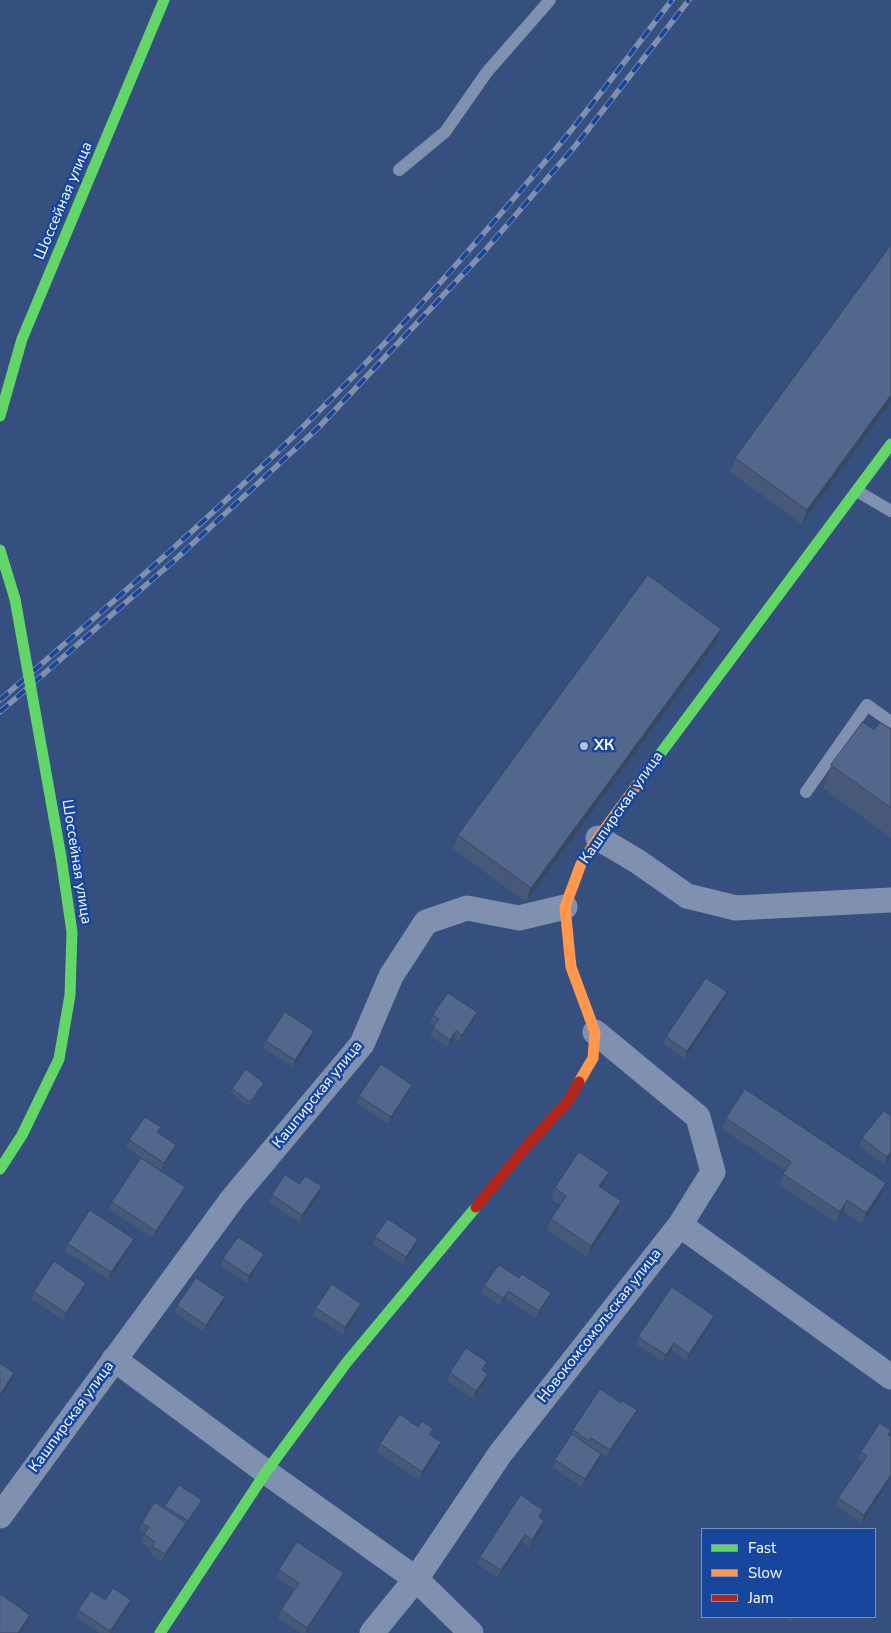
<!DOCTYPE html>
<meta charset="utf-8">
<style>
body{margin:0}
#map{position:relative;width:891px;height:1633px;overflow:hidden;background:#354f7e;font-family:"Nunito Sans",sans-serif}
canvas{display:block}
.legend{position:absolute;left:701px;top:1528px;width:175px;height:90px;box-sizing:border-box;background:#16479d;border:1px solid #7391c4;margin:0;padding:6px 9px;list-style:none;font-size:15px;color:#fff}
.legend li{display:flex;align-items:center;gap:10px;height:25px}
.legend b{width:25px;border:1px solid #7391c4}
</style>
<div id="map">
<canvas width="891" height="1633"></canvas>
<ul class="legend">
<li><b style="height:6px;background:#63d668"></b>Fast</li>
<li><b style="height:6px;background:#ff974d"></b>Slow</li>
<li><b style="height:6px;background:#b3261e"></b>Jam</li>
</ul>
</div>
<script>
const ctx = document.querySelector('canvas').getContext('2d');
ctx.lineJoin = 'round';
function strokePath(path, color, width, dash) { ctx.strokeStyle = color; ctx.lineWidth = width; ctx.lineCap = dash ? 'butt' : 'round'; ctx.setLineDash(dash || []); ctx.stroke(path); }
function fillPath(path, color) { ctx.fillStyle = color; ctx.fill(path, 'evenodd'); }
function write(font, color, halo, rows, align = 'center') {
  ctx.font = font + ' "Nunito Sans",sans-serif'; ctx.lineWidth = 5; ctx.setLineDash([]); ctx.textBaseline = 'middle'; ctx.strokeStyle = halo; ctx.fillStyle = color; for (const [text, x, y, turn = 0] of rows) {
    ctx.save(); ctx.translate(x, y); ctx.rotate((+turn || 0) * Math.PI / 180); ctx.textAlign = isNaN(turn) ? turn : align; if (halo) ctx.strokeText(text, 0, 0); ctx.fillText(text, 0, 0); ctx.restore();
  }
}
strokePath(new Path2D(`
 M399,170L445,132L487,72L550,0
 M857,491L891,511
 M806,792L867,705L891,722`), '#8090af', 12);
strokePath(new Path2D(`
 M598,838L637,861L687,896L736,908L891,900
 M680,1225L891,1377
 M114,1359L266,1472L416,1579L471,1633
 M0,1516L233,1198L362,1044L391,976L426,922L467,908L519,918L565,907
 M372,1633L416,1579L500,1454L680,1225L713,1172L698,1117L595,1032`), '#8090af', 25);
strokePath(new Path2D(`
 M0,416L22,339L164,0
 M0,550L15,599
 M646,773L891,444
 M0,1169L22,1135L59,1059L70,995L72,932L61,857
 M160,1633L266,1472L347,1362L476,1207`), '#63d668', 11);
strokePath(new Path2D(`
 M579,1082L593,1058L595,1032L571,967L565,907L581,864L598,838L646,773`), '#ff974d', 11);
strokePath(new Path2D(`
 M476,1207L526,1147L569,1100L579,1082`), '#b3261e', 11);
const rail = new Path2D(`
 M0,700C106,608 212,517 312,418C401,330 484,235 564,139C601,94 636,46 672,0
 M0,712L177,558L319,427L482,254L576,145L689,0`);
strokePath(rail, '#8090ae', 5.5);
strokePath(rail, '#16479d', 4, [11]);
strokePath(new Path2D(`
 M15,599L61,857`), '#63d668', 11);
fillPath(new Path2D(`
 M891,245V402L802,524L730,472L735,458Z
 M716,643L526,902L453,849L458,835Z
 M891,729V838L823,788L831,765L874,730Z
 M727,992L725,999L685,1059L663,1044L666,1037Z
 M477,1012L474,1020L459,1042L454,1038L448,1047L430,1036L435,1026L430,1023L433,1015Z
 M314,1031L312,1039L293,1067L263,1048L266,1041Z
 M412,1085L409,1092L388,1124L356,1103L359,1096Z
 M262,1086L248,1106L230,1092L232,1089Z
 M891,1116V1156L884,1165L859,1146L862,1138Z
 M726,1118L886,1183L882,1194L862,1224L843,1211L836,1222L779,1185L785,1171L722,1129Z
 M159,1133L176,1145L173,1152L161,1171L126,1147L129,1140Z
 M609,1172L605,1183L601,1188L621,1201L617,1212L587,1257L547,1230L551,1219L560,1205L551,1199L555,1188Z
 M300,1184L319,1194L300,1223L269,1203L272,1195Z
 M185,1187L182,1195L153,1238L109,1209L112,1202Z
 M375,1237L418,1239L415,1246L403,1265L373,1245Z
 M68,1244L131,1247L109,1280L65,1251Z
 M223,1259L261,1261L247,1283L221,1266Z
 M499,1265L548,1300L536,1318L505,1298L500,1306L482,1293L484,1286Z
 M83,1290L63,1320L32,1299L34,1292Z
 M361,1304L358,1312L343,1335L313,1315L316,1308Z
 M222,1305L204,1332L175,1313L177,1306Z
 M712,1323L686,1361L671,1350L663,1362L636,1344L638,1337Z
 M487,1362L483,1371L485,1381L474,1399L447,1381L450,1373Z
 M634,1417L607,1458L601,1454L599,1461L582,1487L552,1467L555,1460L571,1436L573,1430Z
 M418,1427L433,1429L431,1435L439,1450L419,1480L377,1452L380,1444Z
 M889,1436L891,1478L862,1523L836,1506L838,1498L862,1462L858,1459L861,1452Z
 M202,1500L200,1504L186,1525L185,1524L183,1530L162,1562L150,1553L151,1549L141,1542L145,1534L139,1530L142,1523L164,1508L165,1506Z
 M540,1518L542,1529L529,1547L522,1542L498,1578L477,1564L480,1557Z
 M279,1570L341,1581L306,1633H301L278,1618L281,1610L295,1590L276,1577Z
 M105,1600L128,1608L111,1633H99L76,1617L78,1610Z
 M783,1617H794L791,1622Z`), '#475978');
fillPath(new Path2D(`
 M891,395V402L802,524L807,510Z
 M721,629L716,643L526,902L531,888Z
 M727,992L725,999L685,1059L687,1051Z
 M477,1012L474,1020L459,1042L462,1035Z
 M314,1031L312,1039L293,1067L295,1060Z
 M456,1031L454,1038L448,1047L450,1040Z
 M412,1085L409,1092L388,1124L391,1117Z
 M176,1145L173,1152L161,1171L164,1163Z
 M891,1152V1156L884,1165L887,1157Z
 M609,1172L605,1183L595,1197L599,1186Z
 M886,1183L882,1194L862,1224L866,1213Z
 M322,1186L319,1194L300,1223L302,1215Z
 M185,1187L182,1195L153,1238L156,1231Z
 M847,1200L843,1211L836,1222L840,1212Z
 M621,1201L617,1212L587,1257L591,1246Z
 M134,1239L131,1247L109,1280L111,1272Z
 M418,1239L415,1246L403,1265L406,1257Z
 M264,1254L261,1261L247,1283L249,1276Z
 M86,1283L83,1290L63,1320L66,1313Z
 M508,1291L505,1298L500,1306L503,1298Z
 M551,1293L548,1300L536,1318L539,1311Z
 M225,1297L222,1305L204,1332L206,1325Z
 M361,1304L358,1312L343,1335L345,1327Z
 M714,1316L712,1323L686,1361L689,1354Z
 M674,1343L671,1350L663,1362L666,1355Z
 M14,1373L12,1380L0,1398V1395Z
 M488,1374L485,1381L474,1399L476,1391Z
 M637,1410L634,1417L607,1458L610,1450Z
 M441,1442L439,1450L419,1480L422,1472Z
 M601,1454L599,1461L582,1487L585,1479Z
 M891,1475V1478L862,1523L864,1515Z
 M202,1500L200,1504L186,1525L188,1521Z
 M544,1521L542,1529L529,1547L532,1540Z
 M186,1523L183,1530L162,1562L165,1554Z
 M525,1535L522,1542L498,1578L501,1570Z
 M344,1573L341,1581L305,1633L307,1628Z
 M131,1600L128,1608L111,1633H110Z
 M30,1615L28,1622L20,1633H18Z`), '#394862');
const building = new Path2D(`
 M891,245V395L807,510L735,458Z
 M648,575L721,629L531,888L458,835Z
 M863,722L874,730L880,722L891,729V808L831,765Z
 M706,978L727,992L687,1051L666,1037Z
 M448,993L477,1012L462,1035L456,1031L450,1040L433,1028L439,1019L433,1015Z
 M285,1012L314,1031L295,1060L266,1041Z
 M381,1064L412,1085L391,1117L359,1096Z
 M246,1069L264,1083L250,1102L232,1089Z
 M745,1089L886,1183L866,1213L847,1200L840,1212L783,1174L791,1162L726,1118Z
 M884,1111L891,1116V1152L887,1157L862,1138Z
 M145,1117L161,1127L157,1132L176,1145L164,1163L129,1140Z
 M579,1152L609,1172L599,1186L621,1201L591,1246L551,1219L566,1196L555,1188Z
 M141,1158L185,1187L156,1231L112,1202Z
 M285,1175L300,1184L305,1176L322,1186L302,1215L272,1195Z
 M90,1210L134,1239L111,1272L68,1244Z
 M388,1219L418,1239L406,1257L375,1237Z
 M238,1237L264,1254L249,1276L223,1259Z
 M54,1261L86,1283L66,1313L34,1292Z
 M499,1265L519,1278L522,1274L551,1293L539,1311L508,1291L503,1298L484,1286Z
 M196,1278L225,1297L206,1325L177,1306Z
 M332,1284L361,1304L345,1327L316,1308Z
 M672,1287L714,1316L689,1354L674,1343L666,1355L638,1337Z
 M466,1348L487,1362L482,1370L488,1374L476,1391L450,1373Z
 M0,1363L14,1373L0,1395Z
 M600,1389L621,1403L623,1401L637,1410L610,1450L591,1438L589,1441L573,1430Z
 M400,1414L418,1427L422,1421L433,1429L429,1434L441,1442L422,1472L380,1444Z
 M880,1423L891,1430L888,1435L891,1437V1475L864,1515L838,1498L867,1456L861,1452Z
 M572,1434L601,1454L585,1479L555,1460Z
 M179,1485L202,1500L188,1521L165,1506Z
 M521,1495L543,1510L539,1517L544,1521L532,1540L525,1535L501,1570L480,1557Z
 M155,1502L186,1523L165,1554L152,1546L155,1542L144,1534L149,1527L142,1523Z
 M297,1542L344,1573L307,1628L281,1610L299,1583L279,1570Z
 M113,1588L131,1600L110,1631L78,1610L91,1591L105,1600Z
 M0,1594L30,1615L18,1633H0Z`);
fillPath(building, '#52678c');
strokePath(building, '#394862', 1);
for (const [x, y, r, color] of [
 [584,746,5,"#b8c1d2"]
]) { const dot = new Path2D(); dot.arc(x, y, r, 0, 2 * Math.PI); ctx.fillStyle = color; ctx.fill(dot); strokePath(dot, '#16479d', 2); }
write('15px', '#fff', '#16479d', [
 ["Шоссейная улица",64,201,-67],
 ["Кашпирская улица",622,808,-55],
 ["Шоссейная улица",76,862,81],
 ["Кашпирская улица",318,1095,-51],
 ["Новокомсомольская улица",600,1326,-52],
 ["Кашпирская улица",72,1417,-54]
]);
write('bold 15px', '#fff', '#16479d', [
 ["ХК",594,746]
], 'left');
</script>
